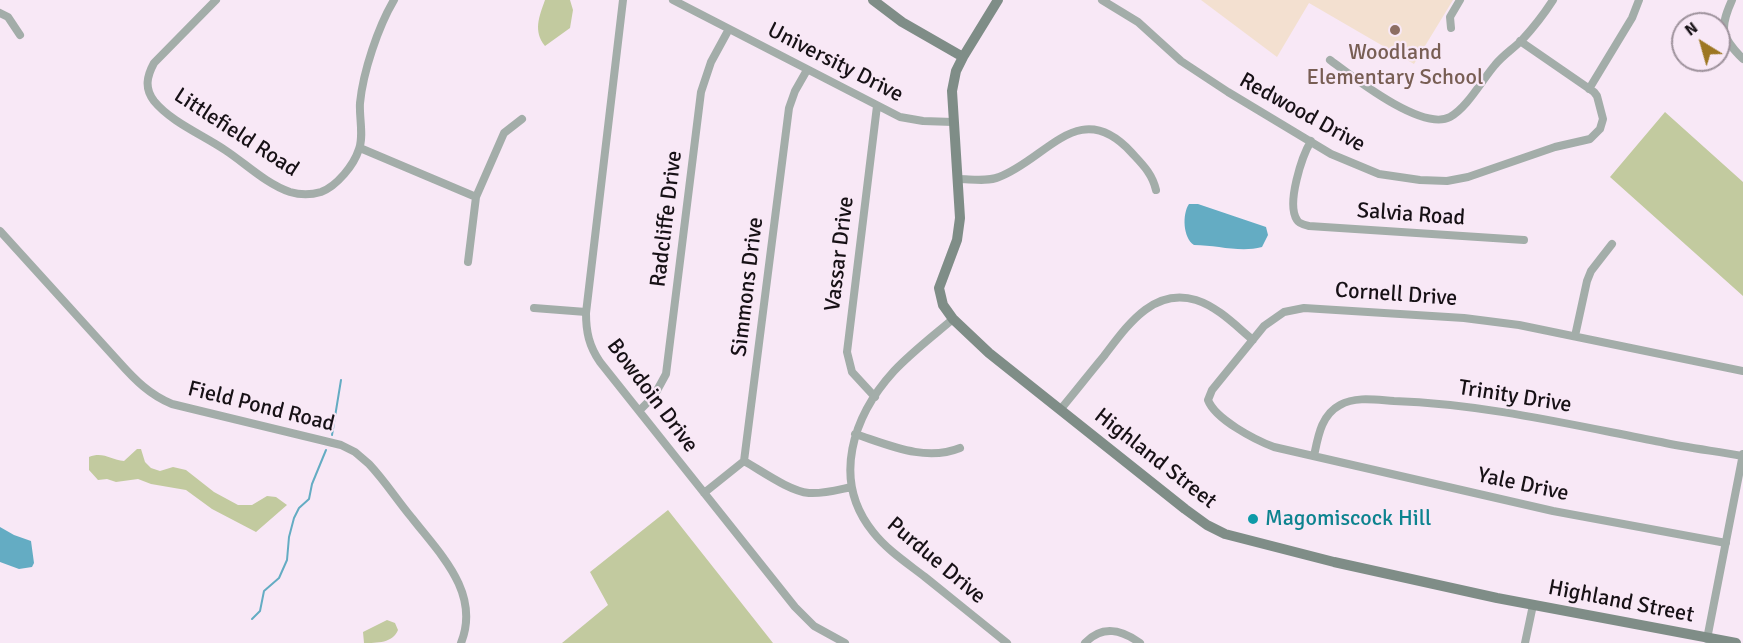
<!DOCTYPE html>
<style>
body{margin:0}
#map{position:relative;width:1743px;height:643px;overflow:hidden;background:#f8e8f6;font-family:Signika,sans-serif}
canvas{display:block}
.north{position:absolute;left:1671px;top:12px;width:60px;height:60px;box-sizing:border-box;background:#f8e8f6;border:2px solid #9e929c;border-radius:50%;rotate:323deg;font-size:16px;font-weight:700;line-height:24px;text-align:center;color:#171116}
.north::after{content:'';display:block;margin:auto;width:21px;height:27px;background:#9d7723;clip-path:polygon(50% 0,100% 100%,50% 72%,0 100%)}
</style>
<div id="map">
<canvas width="1743" height="643"></canvas>
<div class="north">N</div>
</div>
<script>
const ctx = document.querySelector('canvas').getContext('2d');
ctx.lineJoin = 'round';
function fillPath(path, color) { ctx.fillStyle = color; ctx.fill(path, 'evenodd'); }
function strokePath(path, color, width, dash) { ctx.strokeStyle = color; ctx.lineWidth = width; ctx.lineCap = dash ? 'butt' : 'round'; ctx.setLineDash(dash || []); ctx.stroke(path); }
function write(font, color, halo, rows, align = 'center') {
  ctx.font = font + ' Signika,sans-serif'; ctx.lineWidth = 4.5; ctx.setLineDash([]); ctx.textBaseline = 'middle'; ctx.strokeStyle = halo; ctx.fillStyle = color; for (const [text, x, y, turn = 0] of rows) {
    ctx.save(); ctx.translate(x, y); ctx.rotate((+turn || 0) * Math.PI / 180); ctx.textAlign = isNaN(turn) ? turn : align; if (halo) ctx.strokeText(text, 0, 0); ctx.fillText(text, 0, 0); ctx.restore();
  }
}
fillPath(new Path2D(`
 M1201,0H1453L1414,64L1309,3L1277,57Z`), '#f3e0d0');
fillPath(new Path2D(`
 M545,0H570L573,10L570,28L545,46C533,31 539,17 545,0Z
 M1665,112L1743,182V296L1610,177Z
 M137,449H141L145,462L151,468L160,471L173,467L186,470L214,492L238,505H252L267,496L276,497L287,505L256,532L212,509L186,490L151,484L138,479L116,482L107,479L98,480L89,470V457C103,451 111,460 124,461Z
 M668,510L773,643H562L608,605L590,572Z
 M387,620L395,623L398,630C393,643 377,643 364,643L363,632Z`), '#c2ca9f');
fillPath(new Path2D(`
 M1189,204H1198L1266,227L1268,235L1262,247C1240,253 1217,245 1194,245C1183,238 1182,214 1189,204Z
 M0,527L14,535L31,541L34,563L32,567L19,569L0,562Z`), '#64acc3');
strokePath(new Path2D(`
 M332,435L341,380
 M252,619L260,611L264,591L279,578L287,560L289,537L294,518L299,508L309,499L312,484L326,450`), '#64acc3', 2);
strokePath(new Path2D(`
 M216,0L154,63C147,76 144,88 154,101C171,122 203,135 225,150C245,163 266,184 290,192C300,195 311,195 321,192C337,186 354,165 359,149C364,136 359,117 360,103C363,72 378,27 394,0
 M623,0L586,313C586,332 589,346 600,362L795,607L814,626L845,643
 M673,0L900,117L923,121L953,122
 M1102,0L1138,22L1181,61L1228,92L1331,154L1379,174L1420,180L1447,181L1468,177L1555,147L1590,139L1600,129L1603,119L1597,96L1594,92L1520,41
 M1732,0C1719,29 1721,37 1743,59
 M0,13L8,17L20,35
 M1451,28L1450,17L1460,0
 M1330,60C1353,77 1422,132 1450,117C1467,108 1482,80 1495,65C1503,55 1513,49 1522,40C1533,28 1544,14 1553,0
 M1589,89L1632,18L1639,0
 M1311,141C1302,156 1286,204 1297,220C1299,224 1305,225 1309,226L1524,240
 M360,148L476,197
 M958,179C971,179 987,182 999,177C1047,159 1079,96 1131,152C1142,164 1152,173 1156,190
 M0,231L119,362C135,380 150,395 172,404L341,445L355,452L369,464C385,481 397,500 412,518C440,554 481,593 461,643
 M468,262L476,197L504,133L522,119
 M534,308L586,312
 M953,319C933,336 912,352 894,371C853,416 831,480 873,532C887,550 907,563 925,577C952,599 980,621 1007,643
 M1575,336L1587,281L1591,271L1612,244
 M875,397L852,372L847,352L877,106
 M1060,410C1075,392 1089,374 1104,356C1127,326 1153,287 1196,300C1218,307 1236,326 1253,340
 M639,411L654,396L666,374L701,92L711,62L729,29
 M855,434C889,445 925,462 960,448
 M1314,456C1318,437 1321,415 1340,405C1356,396 1377,400 1394,401C1484,404 1572,425 1661,442C1688,448 1715,451 1742,456
 M744,461C762,471 789,491 809,493C823,494 837,490 851,487
 M704,493L744,461L789,108L795,91L807,70
 M1726,543L1553,511L1274,447C1255,440 1215,419 1208,400L1212,390L1264,326L1284,312L1304,308L1464,318L1519,325L1743,371
 M1707,639L1743,454
 M1085,643C1103,624 1122,630 1140,643
 M1525,643L1533,605`), '#a3ada9', 8);
strokePath(new Path2D(`
 M873,0L902,22L963,57L956,71L952,91L960,218L957,240L939,288L943,305L953,319L989,353L1185,509L1207,525L1225,534L1334,562L1497,598L1736,643
 M963,57L998,0`), '#7f8d87', 10);
for (const [x, y, r, color] of [
 [1395,30,6,"#8d6e63"],
 [1253,519,6,"#0f9aa8"]
]) { const dot = new Path2D(); dot.arc(x, y, r, 0, 2 * Math.PI); ctx.fillStyle = color; ctx.fill(dot); strokePath(dot, '#f8e8f6', 2); }
write('22px', '#785e54', '#f8e8f6', [
 ["Woodland",1395,53],
 ["Elementary School",1395,78]
]);
write('22px', '#171116', '#f8e8f6', [
 ["University Drive",835,63,27],
 ["Redwood Drive",1302,113,29],
 ["Littlefield Road",236,133,33],
 ["Salvia Road",1411,215,4],
 ["Radcliffe Drive",667,219,-83],
 ["Vassar Drive",840,254,-83],
 ["Simmons Drive",748,287,-83],
 ["Cornell Drive",1396,295,4],
 ["Bowdoin Drive",652,396,53],
 ["Trinity Drive",1515,397,9],
 ["Field Pond Road",261,407,14],
 ["Highland Street",1155,459,38],
 ["Yale Drive",1523,485,12],
 ["Purdue Drive",936,561,40],
 ["Highland Street",1621,602,11]
]);
write('22px', '#0d838f', '#f8e8f6', [
 ["Magomiscock Hill",1265,519]
], 'left');
</script>
